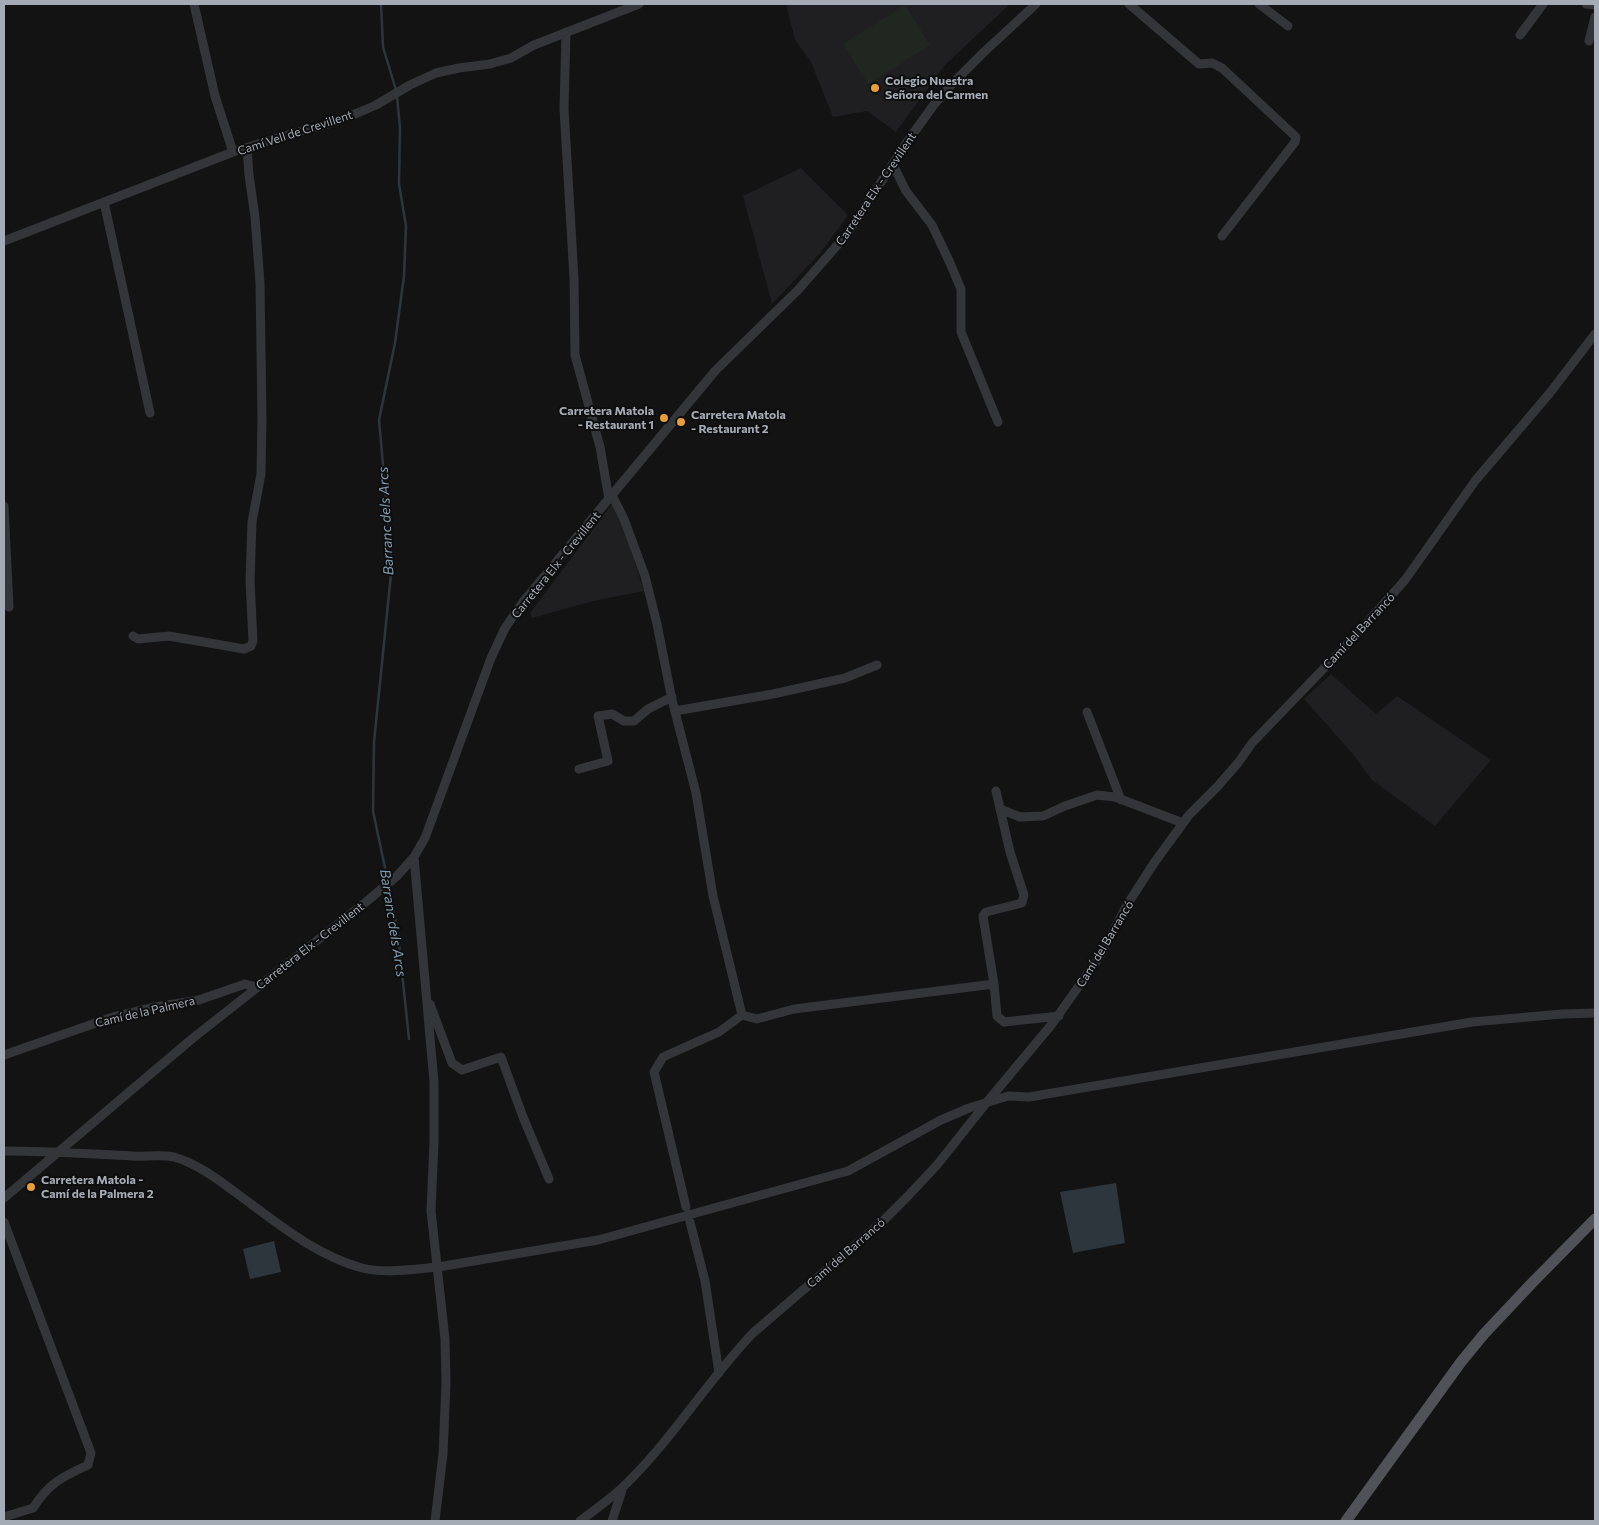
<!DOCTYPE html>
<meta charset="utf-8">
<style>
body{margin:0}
#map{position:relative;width:1599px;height:1525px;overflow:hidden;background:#131314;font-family:Commissioner,sans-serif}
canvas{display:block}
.frame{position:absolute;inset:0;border:5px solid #a5abb4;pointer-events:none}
</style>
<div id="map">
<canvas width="1599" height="1525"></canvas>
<div class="frame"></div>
</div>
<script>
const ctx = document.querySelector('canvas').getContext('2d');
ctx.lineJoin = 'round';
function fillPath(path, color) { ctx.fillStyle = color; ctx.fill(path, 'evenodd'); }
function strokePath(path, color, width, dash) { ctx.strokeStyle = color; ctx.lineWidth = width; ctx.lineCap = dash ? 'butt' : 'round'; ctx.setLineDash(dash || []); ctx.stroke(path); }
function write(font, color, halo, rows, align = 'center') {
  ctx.font = font + ' Commissioner,sans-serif'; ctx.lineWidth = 4; ctx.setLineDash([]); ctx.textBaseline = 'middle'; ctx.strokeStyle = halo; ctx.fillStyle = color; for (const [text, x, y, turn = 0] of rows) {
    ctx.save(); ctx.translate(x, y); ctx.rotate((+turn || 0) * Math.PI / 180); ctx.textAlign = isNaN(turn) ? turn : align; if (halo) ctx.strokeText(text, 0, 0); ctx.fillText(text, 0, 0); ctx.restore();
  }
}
fillPath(new Path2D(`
 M786,4H1010L945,65L896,132L867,111L833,117L811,62L795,40Z
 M801,168L848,215L822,251L772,304L743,196Z
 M612,504L622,522L644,591L593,601L532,618L530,613Z
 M1331,674L1376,714L1397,696L1491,760L1435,826L1372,780L1352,753L1304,699Z`), '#1f1f21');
fillPath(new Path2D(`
 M905,5L930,45L868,84L843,44Z`), '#1f2720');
fillPath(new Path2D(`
 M1116,1183L1125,1243L1073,1253L1060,1192Z
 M274,1241L281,1272L250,1279L243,1249Z`), '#2d363c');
strokePath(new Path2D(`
 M381,4L383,47L396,90
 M388,882L373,811L374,742L392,564L379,420L395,343L404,276L406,226L399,184L400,128L397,96
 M389,887L398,934L409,1039`), '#2d363c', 2.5);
strokePath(new Path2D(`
 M194,4L215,96L233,152
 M1129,4L1199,64L1212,63L1222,68L1296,137L1295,142L1222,236
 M1259,4L1288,26
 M1586,4L1595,5
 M566,32L564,109L574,278L575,355L600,447L609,499
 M1520,35L1543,4
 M1589,41L1595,17
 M893,165L906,191L932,225L950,263L961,289V332L998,422
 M104,202L150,413
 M4,241L233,152L277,138L328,124L360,112L376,105L410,85L436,73L459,68L490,64L511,58L534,45L639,4
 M612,495L624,519L645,576L657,624L672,700L696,793L713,896L742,1015
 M4,506L9,607
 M133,636L138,639L169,636L244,649L251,646L253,641L250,581L252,522L261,474L262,419L260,283L255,217L249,175L247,148
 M675,711L773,694L845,678L877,665
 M1087,712L1121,800
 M579,769L608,761L598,716L612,714L624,721H634L648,709L672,697
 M1000,809L1020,817L1043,816L1065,806L1097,795L1115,797L1183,823
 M414,857L434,1082V1142L431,1211L445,1339L446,1383L443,1454L435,1521
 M994,984L997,1016L1004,1022L1059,1016
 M430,1004L452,1063L462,1070L501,1057L523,1117L549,1179
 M742,1015L757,1019L794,1009L994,984L983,916L986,912L1022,903L1024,895L1010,852L996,791
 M4,1055L113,1017L155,1007L199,1000L245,984L257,987
 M4,1151C47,1151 89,1154 132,1156C145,1157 161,1154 174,1157C198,1164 219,1180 239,1195C277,1223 315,1255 362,1268C386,1274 413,1269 438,1267L598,1240L848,1171L941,1120L969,1108L1008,1096L1029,1097L1472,1022L1562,1014L1595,1013
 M4,1198L193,1038L366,902L397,876L414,857L425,838L491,658L505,628L523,602L715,371L798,290L848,233L907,142L933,106L952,84L984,52L1036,4
 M686,1207L654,1072L663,1057L719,1032L742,1015
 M4,1222L91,1453L88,1465C62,1477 49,1483 33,1508L4,1517
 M690,1222L705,1281L719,1373
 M580,1521C597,1508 615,1496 630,1480C675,1435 709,1379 753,1333L881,1223L907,1197L937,1165L987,1102L1052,1024L1100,956L1127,905L1154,863L1189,815L1217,787L1238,763L1252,743L1356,635L1405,580L1475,481L1549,394L1595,334
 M612,1521L622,1490`), '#343539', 9);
strokePath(new Path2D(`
 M1346,1521L1461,1362L1484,1334L1532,1283L1595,1219`), '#505258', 11);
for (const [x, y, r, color] of [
 [875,88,5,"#e79d38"],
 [664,418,5,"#e79d38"],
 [681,422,5,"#e79d38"],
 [31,1187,5,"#e79d38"]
]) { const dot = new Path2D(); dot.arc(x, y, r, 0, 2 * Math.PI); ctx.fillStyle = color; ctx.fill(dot); strokePath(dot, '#0e0e0f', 2); }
write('bold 12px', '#a5abb4', '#0e0e0f', [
 ["Colegio Nuestra",885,81],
 ["Señora del Carmen",885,95],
 ["Carretera Matola",654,411,"right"],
 ["- Restaurant 1",654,425,"right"],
 ["Carretera Matola",691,415],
 ["- Restaurant 2",691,429],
 ["Carretera Matola -",41,1180],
 ["Camí de la Palmera 2",41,1194]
], 'left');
write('12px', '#a5abb4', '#0e0e0f', [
 ["Camí Vell de Crevillent",295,133,-18],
 ["Carretera Elx - Crevillent",876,189,-56],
 ["Carretera Elx - Crevillent",556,565,-51],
 ["Camí del Barrancó",1359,631,-47],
 ["Camí del Barrancó",1105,944,-59],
 ["Carretera Elx - Crevillent",310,946,-38],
 ["Camí de la Palmera",145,1012,-13],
 ["Camí del Barrancó",846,1253,-41]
]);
write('italic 14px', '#7d9bad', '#0e0e0f', [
 ["Barranc dels Arcs",386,521,-93],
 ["Barranc dels Arcs",393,923,81]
]);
</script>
